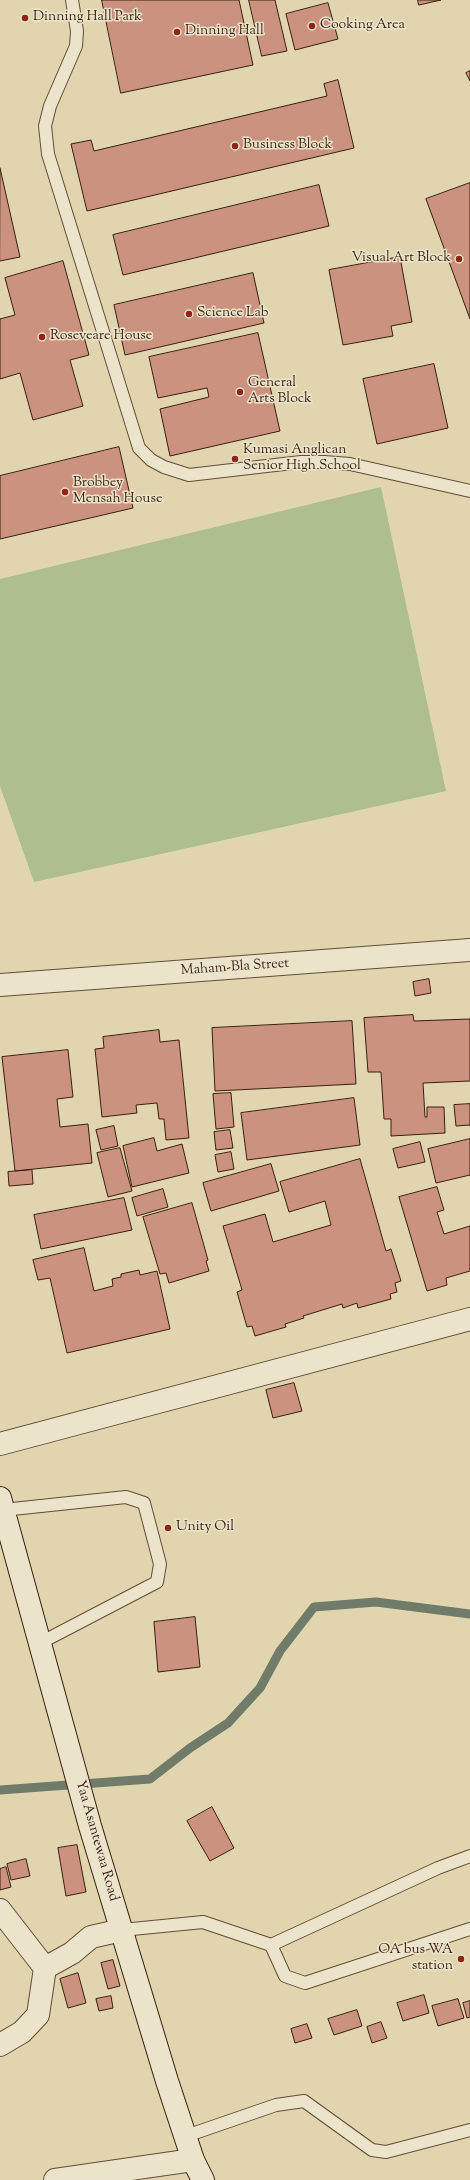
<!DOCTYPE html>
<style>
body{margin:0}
canvas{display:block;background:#e0d5af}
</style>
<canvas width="470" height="2180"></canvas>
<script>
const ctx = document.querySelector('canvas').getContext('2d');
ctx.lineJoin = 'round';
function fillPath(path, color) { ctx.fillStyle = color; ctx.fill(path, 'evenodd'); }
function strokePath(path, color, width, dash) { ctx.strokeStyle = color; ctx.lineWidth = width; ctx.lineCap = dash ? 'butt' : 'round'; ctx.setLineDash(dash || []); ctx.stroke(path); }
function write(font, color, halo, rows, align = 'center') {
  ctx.font = font + ' "Sorts Mill Goudy",serif'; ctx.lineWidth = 3; ctx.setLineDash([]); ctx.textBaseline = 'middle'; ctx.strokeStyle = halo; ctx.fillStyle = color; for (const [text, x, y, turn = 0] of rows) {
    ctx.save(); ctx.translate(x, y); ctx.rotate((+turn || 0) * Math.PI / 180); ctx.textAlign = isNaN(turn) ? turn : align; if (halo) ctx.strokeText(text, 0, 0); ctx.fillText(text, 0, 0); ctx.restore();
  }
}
fillPath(new Path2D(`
 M381,487L446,791L34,882L0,786V579Z`), '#aebe8e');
strokePath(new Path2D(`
 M0,1790L150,1779L190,1748L228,1723L260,1688L280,1651L314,1607L376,1602L470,1614`), '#707b6a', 9);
const building = new Path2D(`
 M102,0H239L253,65L121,93Z
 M249,0H275L287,51L262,56Z
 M418,0H441L419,5Z
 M328,3L338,39L295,50L286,14Z
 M470,71V81L466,73Z
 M338,80L354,148L87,211L71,144L91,140L94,151L327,96L324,84Z
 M0,168L20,257L0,261Z
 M470,183V319L426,199Z
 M319,185L329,226L123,275L113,235Z
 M400,257L412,322L391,326L393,336L343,345L329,270Z
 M63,261L89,355L70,360L83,406L33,420L20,373L0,379V319L15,315L5,278Z
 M253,273L264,323L125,355L114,305Z
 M258,333L280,431L170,456L160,409L209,397L207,388L158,398L149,357Z
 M434,364L448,428L377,444L363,379Z
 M119,447L133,508L0,539V476Z
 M429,979L431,993L415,996L413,982Z
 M413,1015L414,1021L470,1019V1081L423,1083L425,1117H427V1107H444L445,1133L391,1136V1119H384L381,1072H368L364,1018Z
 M352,1021L356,1084L215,1091L212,1028Z
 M159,1030L160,1042L179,1040L189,1138L166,1140L164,1119H159L157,1103L136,1105L137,1113L102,1117L95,1049L104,1048L103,1037Z
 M68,1050L73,1097L57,1099L60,1127L88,1124L92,1163L15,1171L2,1057Z
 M231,1093L234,1127L216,1129L213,1094Z
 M354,1098L360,1145L247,1160L241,1113Z
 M470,1104V1125L456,1126L454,1105Z
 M114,1126L118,1146L101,1150L96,1130Z
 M230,1130L233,1148L216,1150L214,1132Z
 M154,1138L157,1151L182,1144L189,1173L132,1187L123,1146Z
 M470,1139V1175L436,1183L428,1149Z
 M420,1142L425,1162L398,1168L393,1149Z
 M120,1148L132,1191L108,1197L97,1153Z
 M231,1152L234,1169L218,1172L215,1155Z
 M360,1159L386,1251L391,1249L401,1281L395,1283L397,1292L390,1294L391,1299L358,1308L357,1303L343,1308L342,1304L303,1316L304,1318L285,1324L286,1327L255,1336L252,1326L247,1327L237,1292L242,1290L223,1226L265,1214L273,1242L331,1225L325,1201L289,1212L280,1182Z
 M271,1164L279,1191L211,1211L203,1183Z
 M32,1170L33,1184L9,1186L8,1172Z
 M437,1187L444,1210L437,1212L444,1234L470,1226V1271L446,1278L447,1285L427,1291L399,1197Z
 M163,1189L168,1207L137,1216L132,1198Z
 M124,1198L132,1230L41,1249L34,1215Z
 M192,1203L208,1260L206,1261L209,1271L169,1283L166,1273L160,1274L143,1217Z
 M84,1248L94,1291L113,1286L112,1279L121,1277V1274L139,1270L140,1275L157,1271L170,1329L67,1353L50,1278L38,1280L33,1260Z
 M294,1383L302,1411L273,1418L266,1390Z
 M195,1617L200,1667L158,1672L154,1622Z
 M212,1807L234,1848L210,1861L187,1821Z
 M77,1845L86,1892L66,1896L58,1848Z
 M26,1859L30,1876L11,1880L7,1864Z
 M6,1867L11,1887L0,1890V1869Z
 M113,1960L120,1986L108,1989L101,1963Z
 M78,1973L86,2003L68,2008L60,1979Z
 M424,1995L429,2013L403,2021L397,2003Z
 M111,1996L113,2008L99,2011L96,1999Z
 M458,1999L464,2018L438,2026L432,2006Z
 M470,2001V2017L467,2018L463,2003Z
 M357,2010L362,2026L334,2035L328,2019Z
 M381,2022L387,2038L372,2043L367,2027Z
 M307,2024L312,2038L295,2043L291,2029Z`);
fillPath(building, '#cc9280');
strokePath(building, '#3a1f0e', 1);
const lane = new Path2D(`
 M72,0L77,31L76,46L50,106L45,126L48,154L139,448L151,460L164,467L189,475L301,462H324L350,464L470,491
 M3,1510L126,1497L144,1503L160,1564L157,1582L40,1643
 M122,1930L203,1922L271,1945L438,1868L470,1856
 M271,1945L285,1976L305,1983L470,1929
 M186,2136L276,2105L304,2101L372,2150L386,2152L470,2130`);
const street = new Path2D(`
 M0,985L470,950
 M0,1444L470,1319
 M0,1910L45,1968
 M0,2045L22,2032L38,2015L45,1968L72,1953L91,1937L122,1930
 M55,2180L193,2160`);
const secondary = new Path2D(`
 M0,1498L90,1826L167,2081L193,2160L203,2180`);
strokePath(lane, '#644c36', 14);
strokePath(street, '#644c36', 24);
strokePath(secondary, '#3a1f0e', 24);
strokePath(lane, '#ebe4cb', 12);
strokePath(street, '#ebe4cb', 22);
strokePath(secondary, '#ebe4cb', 22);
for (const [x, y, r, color] of [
 [25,18,4,"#8f2418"],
 [312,26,4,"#8f2418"],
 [177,32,4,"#8f2418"],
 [235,146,4,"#8f2418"],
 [459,259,4,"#8f2418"],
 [189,314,4,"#8f2418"],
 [42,337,4,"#8f2418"],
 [240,392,4,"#8f2418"],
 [235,459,4,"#8f2418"],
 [65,492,4,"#8f2418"],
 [168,1528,4,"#8f2418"],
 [461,1959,4,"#8f2418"]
]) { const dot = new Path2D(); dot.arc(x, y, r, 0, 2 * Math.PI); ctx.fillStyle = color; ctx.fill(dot); strokePath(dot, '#ebe4cb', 1.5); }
write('14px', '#3a1f0e', '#ebe4cb', [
 ["Dinning Hall Park",33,18],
 ["Cooking Area",320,26],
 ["Dinning Hall",185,32],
 ["Business Block",243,146],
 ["Visual Art Block",451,259,"right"],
 ["Science Lab",197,314],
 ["Roseveare House",50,337],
 ["General",248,384],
 ["Arts Block",248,400],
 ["Kumasi Anglican",243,451],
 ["Senior High School",243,467],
 ["Brobbey",73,484],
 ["Mensah House",73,500],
 ["Unity Oil",176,1528],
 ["OA bus WA",453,1951,"right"],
 ["station",453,1967,"right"]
], 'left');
write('14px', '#3a1f0e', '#ebe4cb', [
 ["Maham-Bla Street",235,968,-4],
 ["Yaa Asantewaa Road",96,1841,74]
]);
</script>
